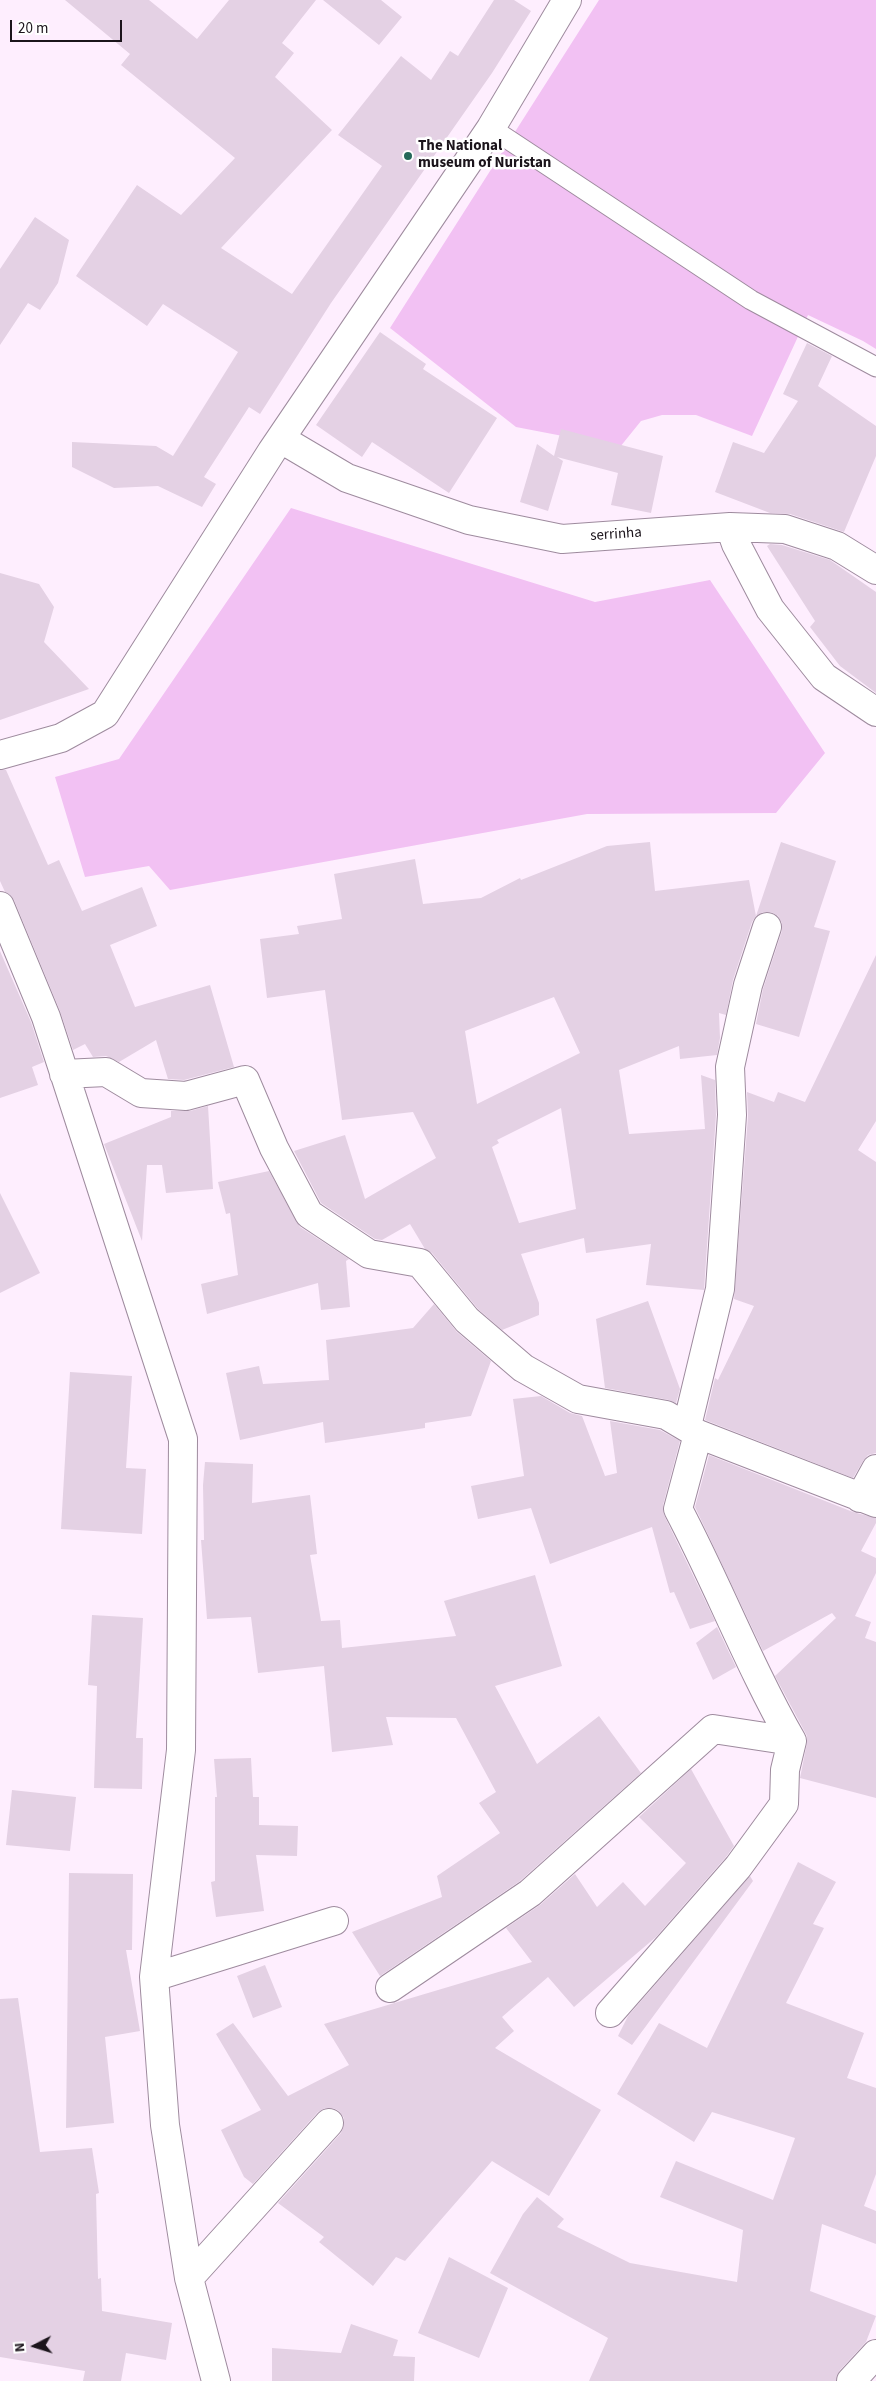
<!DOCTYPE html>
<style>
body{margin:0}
#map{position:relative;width:876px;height:2381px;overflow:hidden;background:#feeefe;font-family:"Source Sans 3",sans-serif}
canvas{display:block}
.north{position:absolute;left:10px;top:2321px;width:50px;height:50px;-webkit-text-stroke:4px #fff;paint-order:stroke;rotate:265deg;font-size:14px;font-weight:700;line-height:20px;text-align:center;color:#1b141b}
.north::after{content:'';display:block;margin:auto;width:18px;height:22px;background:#1b141b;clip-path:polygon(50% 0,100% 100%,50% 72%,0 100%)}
.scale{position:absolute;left:10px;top:20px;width:112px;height:22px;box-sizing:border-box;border:2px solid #1b141b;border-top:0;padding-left:6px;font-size:15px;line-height:18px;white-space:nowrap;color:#1b141b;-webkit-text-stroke:4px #fff;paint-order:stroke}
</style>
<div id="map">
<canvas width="876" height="2381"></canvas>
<div class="north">N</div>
<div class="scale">20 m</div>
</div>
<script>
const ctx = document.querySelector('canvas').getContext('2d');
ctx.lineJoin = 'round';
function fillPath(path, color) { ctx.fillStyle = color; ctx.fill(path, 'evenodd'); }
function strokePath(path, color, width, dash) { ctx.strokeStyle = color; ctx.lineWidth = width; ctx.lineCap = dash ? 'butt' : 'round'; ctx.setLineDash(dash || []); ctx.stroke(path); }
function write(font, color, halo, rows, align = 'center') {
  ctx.font = font + ' "Source Sans 3",sans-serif'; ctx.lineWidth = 5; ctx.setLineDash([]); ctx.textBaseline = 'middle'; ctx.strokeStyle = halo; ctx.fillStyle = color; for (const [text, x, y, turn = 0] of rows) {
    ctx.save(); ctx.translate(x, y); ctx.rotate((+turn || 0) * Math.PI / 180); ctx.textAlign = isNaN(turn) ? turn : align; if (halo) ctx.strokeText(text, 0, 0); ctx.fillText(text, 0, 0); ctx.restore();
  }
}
fillPath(new Path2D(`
 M599,0H876V349L863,341L808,315L752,436L696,415H662L641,421L620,447L516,427L390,328Z
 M291,508L595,602L710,580L825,753L776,813L587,814L170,890L149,866L85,877L55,777L119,759Z`), '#f2c1f3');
fillPath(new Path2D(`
 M65,0H149L197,39L229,0H316L282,43L294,53L275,77L332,130L221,248L292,294L382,166L338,135L401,56L431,80L450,51L458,56L494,0H514L531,11L492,73L331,303L260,414L249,407L204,477L216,484L202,507L158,486L114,488L72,467V442L156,446L173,456L238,352L163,304L147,326L76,276L137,185L181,215L235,158L121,65L130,54Z
 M323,0H381L402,17L379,45Z
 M35,217L69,240L58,283L40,310L28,303L0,345V269Z
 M380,332L426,364L423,369L497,418L449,493L372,442L362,457L316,425Z
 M807,343L832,356L818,386L876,426V456L844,532L790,514L770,513L715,492L733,442L764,453L798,401L783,394Z
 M561,429L663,456L651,513L611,505L618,473L557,457L563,461L548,511L520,502L537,444L554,456Z
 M770,544L782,545L830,560L876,592V693L840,666L810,627L815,621L767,546Z
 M0,573L39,584L54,607L44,642L89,689L0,720Z
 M0,770H6L48,865L59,860L82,911L142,887L157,926L110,945L135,1007L210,985L234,1067L184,1080L168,1079L156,1040L119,1062L106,1056L93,1057L85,1044L73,1050L60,1011L14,900L5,892L0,881Z
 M650,842L655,891L749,880L756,916L781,842L836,861L814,927L830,931L799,1037L756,1024L763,989L782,931V923L778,916L771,912H763L756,916L752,922L733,980L726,1015L719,1013L720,1038L717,1055L680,1059L679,1046L619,1070L629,1134L705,1129L701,1075L715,1080L716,1115L704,1290L646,1285L651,1244L586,1253L584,1238L521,1254L539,1303V1315L502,1330L478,1309L432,1253L425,1249L410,1224L382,1240L375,1239L321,1203L294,1151L345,1135L365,1199L436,1158L413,1112L342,1120L325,990L267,998L260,939L299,934L297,926L342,919L334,874L415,859L423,904L481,898L520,878L521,880L607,846ZM554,997L580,1053L477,1104L465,1031ZM561,1108L576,1209L519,1223L492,1147L499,1143L497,1140Z
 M0,951L31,1022L44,1062L32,1067L38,1085L0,1098Z
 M876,955V1121L858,1150L876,1162V1453L868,1455L863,1461L853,1478L705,1420L715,1378L718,1380L754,1306L734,1299L748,1116L747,1092L774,1102L778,1092L805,1102Z
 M208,1106L213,1189L166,1193L162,1165H147L142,1241L104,1144L171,1117V1111H190Z
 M269,1171L300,1227L349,1259L346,1261L350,1307L321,1310L318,1283L207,1314L201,1284L238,1275L230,1213L226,1214L218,1182Z
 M0,1193L40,1273L0,1293Z
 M648,1301L680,1389L676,1403L669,1400L605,1388L596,1319Z
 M434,1304L457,1332L491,1361L471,1416L425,1423V1428L325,1443L323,1422L240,1440L226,1373L259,1366L263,1384L329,1380L326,1340L413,1328Z
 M70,1372L132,1376L126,1468L146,1469L142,1534L61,1529Z
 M541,1396L570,1413L582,1416L605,1476L617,1473L610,1421L660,1430L680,1441L663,1505L664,1515L715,1621L690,1629L674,1592L670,1593L652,1527L550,1564L531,1508L478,1519L471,1486L524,1476L513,1399Z
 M709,1455L853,1512L876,1518V1523L861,1551L876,1558V1573L855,1616L871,1622L865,1638L876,1642V1798L800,1778L807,1743V1736L775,1676L836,1618L832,1613L763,1651L695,1507Z
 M205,1462L253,1464L252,1503L310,1495L317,1554L310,1555L321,1621L340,1620L342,1648L456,1636L444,1601L535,1575L562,1666L495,1686L537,1764L599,1716L641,1773L520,1881L380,1976L352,1932L442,1897L437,1876L500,1833L479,1803L496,1792L456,1718L386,1717L393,1745L332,1752L324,1666L258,1673L251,1617L207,1619L201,1540H204L203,1485Z
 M92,1615L143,1618L136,1738H143L142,1789L94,1788L97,1686L88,1685Z
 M717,1627L736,1667L713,1680L696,1643Z
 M251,1758L253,1797H259V1825L298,1826L297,1856L256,1855L264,1911L216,1917L211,1882L215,1881V1797H217L214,1759Z
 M691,1769L734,1846L726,1857L656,1937L574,2007L548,1977L502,2017L514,2031L495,2048L601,2110L549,2196L492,2161L405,2261L396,2257L373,2286L319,2242L324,2237L278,2203L341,2133L344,2126V2118L339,2111L333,2108H325L318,2112L253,2184L244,2177L221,2130L261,2110L216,2034L233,2023L288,2096L349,2065L324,2024L532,1962L506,1928L540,1905L575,1874L597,1907L623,1882L645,1906L686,1863L639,1817Z
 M12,1790L76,1797L70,1851L6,1845Z
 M798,1862L836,1882L813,1924L824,1928L786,2003L864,2033L847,2078L876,2088V2174L864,2206L876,2211V2244L822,2224L810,2291L876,2316L866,2342L840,2370L836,2381H589L608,2338L490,2273L523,2214L537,2197L564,2219L557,2227L630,2263L737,2282L743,2230L660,2197L676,2161L773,2200L795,2138L712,2112L694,2142L617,2094L659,2023L707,2048Z
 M69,1873L133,1874L132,1950H126L140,2031L105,2037L114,2123L66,2128Z
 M750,1876L753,1881L632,2045L618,2036L628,2016Z
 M265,1965L282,2007L253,2018L237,1976Z
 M18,1998L40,2152L92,2148L99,2193L96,2194L98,2279L101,2278L102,2311L172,2323L166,2360L126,2353L121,2381H83L85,2371L0,2357V1999Z
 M449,2257L508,2288L479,2358L418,2333Z
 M351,2324L398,2340L393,2356L415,2357L414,2381H272V2348L341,2353Z`), '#e4d1e4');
const lane = new Path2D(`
 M491,128L751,300L876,367`);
const street = new Path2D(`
 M281,439L347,478L469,520L562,539L730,527L736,544L770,609L824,677L876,712
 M730,527L785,529L837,546L876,570
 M0,755L61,738L105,714L272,451L491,128L567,0
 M0,906L46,1017L183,1439L181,1750L154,1977L165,2125L189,2278L216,2381
 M64,1074L106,1072L141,1093L186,1096L245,1080L274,1148L309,1214L369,1254L420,1263L467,1320L523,1368L578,1399L666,1415L698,1434L876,1503
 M687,1426L720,1289L732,1115L730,1067L748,985L767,927
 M860,1498L876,1469
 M154,1977L334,1921
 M390,1988L530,1893L713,1729L792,1741
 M610,2013L738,1867L784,1804L785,1770L792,1741C749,1666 718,1585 678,1509L698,1434
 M189,2278L329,2123
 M851,2381L876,2354`);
strokePath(lane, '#9e8b9e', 21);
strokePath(street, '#9e8b9e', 30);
strokePath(lane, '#fff', 19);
strokePath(street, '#fff', 28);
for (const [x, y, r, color] of [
 [408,156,5,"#256859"]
]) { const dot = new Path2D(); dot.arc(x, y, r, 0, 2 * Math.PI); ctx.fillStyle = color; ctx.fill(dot); strokePath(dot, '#fff', 2); }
write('bold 15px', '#1b141b', '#fff', [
 ["The National",418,147],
 ["museum of Nuristan",418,164]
], 'left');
write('15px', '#1b141b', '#fff', [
 ["serrinha",616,535,-4]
]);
</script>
